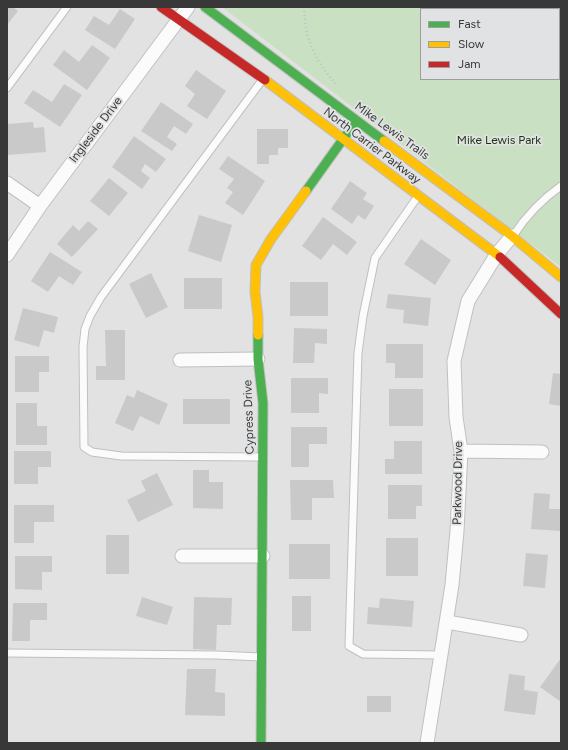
<!DOCTYPE html>
<style>
body{margin:0}
#map{position:relative;width:568px;height:750px;overflow:hidden;background:#e2e2e2;font-family:Figtree,sans-serif}
canvas{display:block}
.frame{position:absolute;inset:0;border:8px solid #383839;pointer-events:none}
.legend{position:absolute;left:420px;top:8px;width:140px;height:72px;box-sizing:border-box;background:#e1e2e3;border:1px solid #9d9e9f;margin:0;padding:5px 7px;list-style:none;font-size:12px;color:#383839}
.legend li{display:flex;align-items:center;gap:8px;height:20px}
.legend b{width:20px;border:1px solid #9d9e9f}
</style>
<div id="map">
<canvas width="568" height="750"></canvas>
<div class="frame"></div>
<ul class="legend">
<li><b style="height:5px;background:#4caf50"></b>Fast</li>
<li><b style="height:5px;background:#ffc107"></b>Slow</li>
<li><b style="height:5px;background:#c62828"></b>Jam</li>
</ul>
</div>
<script>
const ctx = document.querySelector('canvas').getContext('2d');
ctx.lineJoin = 'round';
function fillPath(path, color) { ctx.fillStyle = color; ctx.fill(path, 'evenodd'); }
function strokePath(path, color, width, dash) { ctx.strokeStyle = color; ctx.lineWidth = width; ctx.lineCap = dash ? 'butt' : 'round'; ctx.setLineDash(dash || []); ctx.stroke(path); }
function write(font, color, halo, rows, align = 'center') {
  ctx.font = font + ' Figtree,sans-serif'; ctx.lineWidth = 3.5; ctx.setLineDash([]); ctx.textBaseline = 'middle'; ctx.strokeStyle = halo; ctx.fillStyle = color; for (const [text, x, y, turn = 0] of rows) {
    ctx.save(); ctx.translate(x, y); ctx.rotate((+turn || 0) * Math.PI / 180); ctx.textAlign = isNaN(turn) ? turn : align; if (halo) ctx.strokeText(text, 0, 0); ctx.fillText(text, 0, 0); ctx.restore();
  }
}
fillPath(new Path2D(`
 M222,7H561V267ZM421,9H559V79H421Z`), '#cae0c2');
fillPath(new Path2D(`
 M7,7H13L18,11L7,25Z
 M120,9L135,19L115,49L85,30L94,16L109,25Z
 M92,45L110,58L87,90L53,65L64,50L79,62Z
 M196,70L226,91L207,119L187,106L195,94L185,86Z
 M64,84L82,95L60,127L24,103L33,90L52,102Z
 M161,102L193,124L186,134L174,126L167,137L177,144L172,151L141,131Z
 M33,122L34,128L44,127L46,152L7,155V124Z
 M257,129H288V148H278V155H269V164H257Z
 M134,136L166,159L156,172L145,164L141,171L150,178L142,189L112,167Z
 M228,156L265,181L243,215L225,203L233,192L227,188L234,179L219,169Z
 M109,178L128,193L109,216L90,201Z
 M350,181L367,193L363,199L374,206L365,220L358,215L352,224L331,209Z
 M199,215L232,225L221,262L188,251Z
 M323,217L357,242L347,255L333,244L321,260L302,246Z
 M88,221L98,229L72,257L57,244L73,225L79,231Z
 M421,239L451,260L435,285L404,264Z
 M50,252L82,272L73,285L59,276L48,292L31,281Z
 M151,273L168,307L146,318L129,284Z
 M184,278H222V309H184Z
 M290,282H328V316H290Z
 M388,294L431,298L428,326L403,323L404,310L386,308Z
 M23,308L58,317L54,333L44,330L39,347L14,340Z
 M294,328L327,329V344L315,343L314,363H293Z
 M105,330H125V380H96V366H106Z
 M386,344H423V378H395V363H386Z
 M15,356H49V372H39V392H15Z
 M553,373L561,374V406L549,404Z
 M291,378H328V394L319,393V413H291Z
 M389,389H423V426H389Z
 M137,390L168,404L159,425L140,416L133,431L115,423L127,395L134,398Z
 M183,399H230V424H183Z
 M16,403H37V426H47V445H16Z
 M291,427H327V444H309V467H291Z
 M394,441H422V474H385V459H394Z
 M14,451H51V467H38V484H14Z
 M193,470H209V482H223V509L193,508Z
 M157,473L173,505L138,522L127,500L146,491L141,481Z
 M290,480H333L334,498H312V520H291Z
 M388,485H422V506H416V519H388Z
 M534,493L550,494L549,509H561V531L531,529Z
 M14,505H54V522H34V543H14Z
 M106,535H129V574H106Z
 M386,538H418V576H386Z
 M289,544H330V579H289Z
 M526,553L548,555L545,588L523,586Z
 M15,556H52V572H42V590L15,589Z
 M292,596H311V631H292Z
 M142,597L173,607L167,625L136,616Z
 M194,597L232,598L231,625H217L216,650L193,649Z
 M380,598L414,601L412,627L367,624L368,607L379,608Z
 M13,603H47V620H30V641H12Z
 M561,658V702L540,687Z
 M187,669H216L215,692L225,693V716L185,715Z
 M509,674L525,676L524,690L538,692L535,715L504,711Z
 M367,696H391V712H367Z`), '#c9c9c9');
const lane = new Path2D(`
 M7,88L67,7
 M418,196L375,258L363,316L358,353L349,646L363,654L441,655
 M513,236C526,216 541,200 561,186
 M261,457L121,456L92,452L84,447L83,347L85,329L90,316L101,297L263,79
 M7,653L216,655L261,657`);
const street = new Path2D(`
 M7,183L40,206
 M7,255L40,206L188,7
 M180,360L258,359
 M461,451L542,452
 M182,556H263
 M447,622L521,635
 M427,743L452,585L457,531L461,451L456,417L454,361L468,301L497,254L512,236`);
const fast = new Path2D(`
 M205,7L384,141
 M306,191L356,121
 M258,335V359L263,403L261,743`);
const slow = new Path2D(`
 M265,80L500,257
 M384,141L512,236L561,277
 M258,335V317L255,292L256,265L271,239L306,191`);
const jam = new Path2D(`
 M161,7L265,80
 M500,257L561,314`);
strokePath(lane, '#c0c0c0', 9);
strokePath(street, '#c0c0c0', 15);
strokePath(fast, '#c0c0c0', 11);
strokePath(slow, '#c0c0c0', 11);
strokePath(jam, '#c0c0c0', 11);
strokePath(new Path2D(`
 M304,7C305,40 315,61 337,85`), '#c2c2c3', 2.5, [1, 3]);
strokePath(lane, '#fbfbfb', 7);
strokePath(street, '#fbfbfb', 13);
strokePath(fast, '#4caf50', 9);
strokePath(slow, '#ffc107', 9);
strokePath(jam, '#c62828', 9);
write('12px', '#383839', '#e1e2e3', [
 ["Ingleside Drive",96,130,-53],
 ["Mike Lewis Trails",392,131,36],
 ["North Carrier Parkway",372,146,37],
 ["Cypress Drive",249,417,-92],
 ["Parkwood Drive",458,483,-89]
]);
write('12px', '#1c3311', '#e1e2e3', [
 ["Mike Lewis Park",499,140]
]);
</script>
